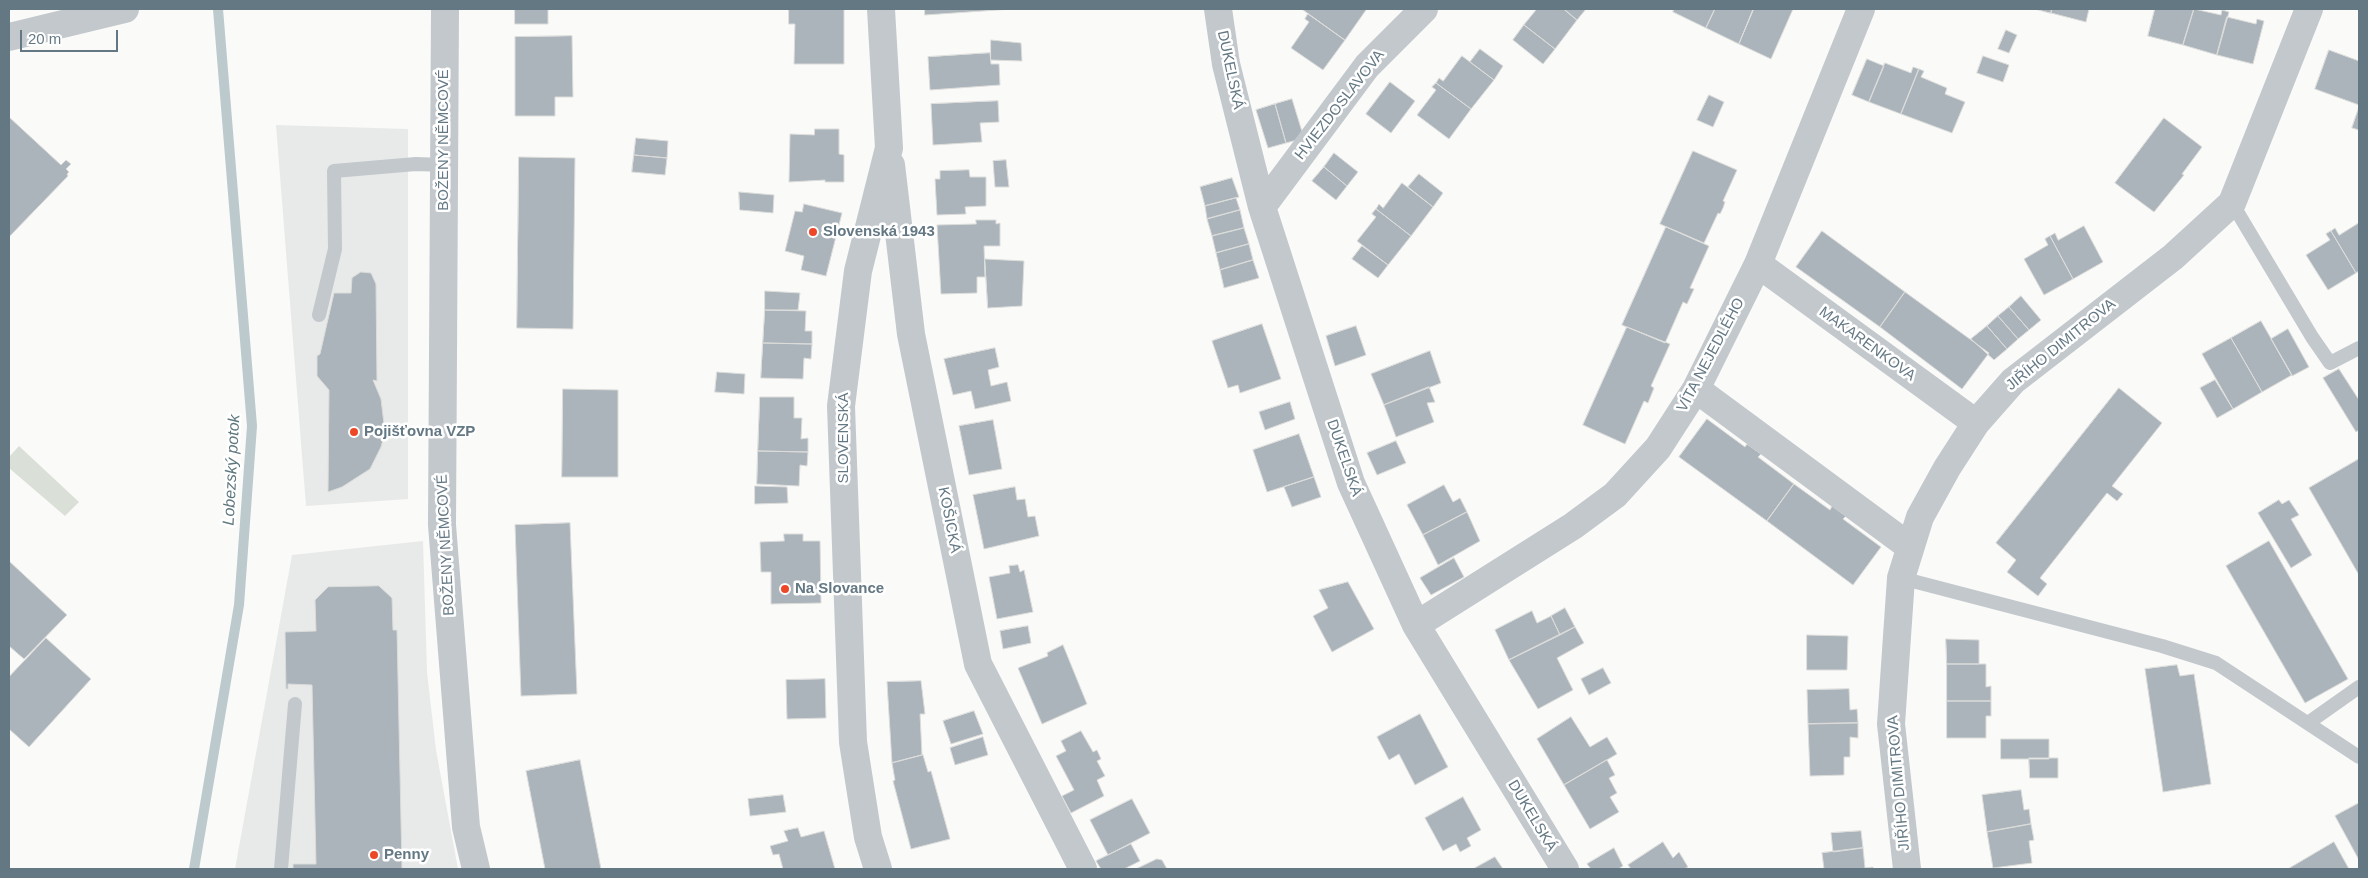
<!DOCTYPE html>
<meta charset="utf-8">
<style>
body{margin:0}
#map{position:relative;width:2368px;height:878px;overflow:hidden;background:#fafaf8;font-family:Helvetica,sans-serif}
canvas{display:block}
.frame{position:absolute;inset:0;border:10px solid #647884;pointer-events:none}
.scale{position:absolute;left:20px;top:30px;width:98px;height:22px;box-sizing:border-box;border:2px solid #647884;border-top:0;padding-left:6px;font-size:15px;line-height:18px;white-space:nowrap;color:#647884;-webkit-text-stroke:4px #fff;paint-order:stroke}
</style>
<div id="map">
<canvas width="2368" height="878"></canvas>
<div class="frame"></div>
<div class="scale">20 m</div>
</div>
<script>
const ctx = document.querySelector('canvas').getContext('2d');
ctx.lineJoin = 'round';
function fillPath(path, color) { ctx.fillStyle = color; ctx.fill(path, 'evenodd'); }
function strokePath(path, color, width, dash) { ctx.strokeStyle = color; ctx.lineWidth = width; ctx.lineCap = dash ? 'butt' : 'round'; ctx.setLineDash(dash || []); ctx.stroke(path); }
function write(font, color, halo, rows, align = 'center') {
  ctx.font = font + ' Helvetica,sans-serif'; ctx.lineWidth = 5; ctx.setLineDash([]); ctx.textBaseline = 'middle'; ctx.strokeStyle = halo; ctx.fillStyle = color; for (const [text, x, y, turn = 0] of rows) {
    ctx.save(); ctx.translate(x, y); ctx.rotate((+turn || 0) * Math.PI / 180); ctx.textAlign = isNaN(turn) ? turn : align; if (halo) ctx.strokeText(text, 0, 0); ctx.fillText(text, 0, 0); ctx.restore();
  }
}
fillPath(new Path2D(`
 M276,125L408,129V499L306,506Z
 M423,541L427,672L436,750L458,869H235L292,555Z`), '#e8eae9');
fillPath(new Path2D(`
 M19,446L79,502L65,516L9,468V457Z`), '#dae0d7');
strokePath(new Path2D(`
 M194,869L239,605L252,426L218,9`), '#bcc9cd', 10);
const building = new Path2D(`
 M515,9H548V24H515Z
 M789,9H844V64H794L795,24H789Z
 M925,9H1012L925,15Z
 M1302,9H1364L1366,10L1345,40Z
 M1537,9H1564L1577,20L1555,49L1524,25Z
 M1564,9H1586L1577,20Z
 M1674,9H1715L1706,28L1673,12Z
 M1715,9H1753L1739,44L1706,28Z
 M1754,9H1793L1771,59L1739,44Z
 M2035,9H2052L2051,13Z
 M2052,9H2089L2086,22L2051,13Z
 M2155,9H2194L2183,45L2148,36Z
 M2194,9L2221,15L2222,10L2229,12L2217,55L2183,45Z
 M1308,14L1345,40L1323,70L1291,48L1309,22L1305,19Z
 M2227,17L2256,24L2257,19L2264,21L2253,64L2217,55Z
 M1524,25L1555,49L1543,64L1513,40Z
 M2006,30L2017,35L2009,53L1998,49Z
 M572,36L573,97H555V116H515V37Z
 M991,40L1021,43L1022,61L991,60Z
 M1480,49L1503,66L1494,80L1470,62Z
 M2329,50L2359,61V105L2315,89Z
 M990,53L991,64H999L1000,85L930,90L928,57Z
 M1462,56L1494,80L1471,109L1436,83L1439,78L1443,81Z
 M1983,56L2009,65L2003,82L1977,73Z
 M1867,59L1884,66L1869,102L1852,95Z
 M1885,63L1911,73L1913,67L1919,69L1901,114L1869,102Z
 M1919,69L1924,71L1921,77L1947,88L1945,94L1965,102L1952,133L1901,114Z
 M1390,82L1415,101L1391,133L1366,114Z
 M1436,83L1471,109L1449,139L1417,115L1436,90L1432,87Z
 M1709,95L1724,102L1713,127L1697,120Z
 M1292,99L1304,138L1286,143L1275,104Z
 M998,101L999,122L980,123L982,142L933,145L931,104Z
 M1275,104L1286,143L1268,148L1256,110Z
 M2359,107V130L2352,128Z
 M9,117L61,165L66,160L71,164L66,169L69,172L67,174L68,176L9,237Z
 M2164,118L2202,147L2182,174L2184,175L2154,212L2115,183Z
 M815,129H839V154L844,155V182H825V180L789,182L790,134L814,135Z
 M636,138L668,141L667,158L634,155Z
 M1693,151L1737,170L1723,201L1725,202L1723,208L1720,214L1718,213L1704,243L1660,224Z
 M1334,153L1358,172L1347,186L1324,167Z
 M634,155L667,158L665,175L632,172Z
 M519,157L575,158L573,329L517,328Z
 M1006,160L1009,187H995L993,161Z
 M1324,167L1347,186L1336,200L1312,181Z
 M969,170L970,177H986V206L965,207L966,214L937,215L935,179H940V171Z
 M1419,174L1443,193L1433,207L1408,187Z
 M1232,178L1239,197L1205,206L1200,187Z
 M1402,183L1433,207L1411,236L1376,209L1379,204L1383,208Z
 M739,192L774,195L773,213L740,210Z
 M1236,198L1240,210L1207,219L1205,206Z
 M804,204L842,213L826,276L801,270L804,256L785,251L795,211L802,212Z
 M1376,209L1411,236L1388,265L1357,241L1376,217L1372,214Z
 M1240,210L1244,228L1212,236L1207,219Z
 M976,220H996V224L1000,223V246H984L985,277H977V293L941,294L937,225L976,224Z
 M2359,223V271L2356,273L2331,231L2335,228L2339,235Z
 M2084,226L2103,262L2073,279L2050,236L2055,233L2058,240Z
 M1666,227L1709,246L1690,288L1694,289L1687,304L1683,302L1665,343L1622,325Z
 M1244,228L1249,244L1216,253L1212,236Z
 M1822,231L1905,292L1880,327L1796,267Z
 M2331,231L2356,273L2328,290L2306,255L2330,240L2326,234Z
 M2050,236L2073,279L2044,295L2024,259L2048,245L2045,239Z
 M1249,244L1253,260L1220,270L1216,253Z
 M1362,246L1388,265L1378,278L1352,259Z
 M985,259L1024,261L1022,306L988,308Z
 M1253,260L1259,278L1224,288L1220,270Z
 M361,272L371,273L376,284L377,381L373,380L381,399L385,432L381,447L370,469L342,487L328,492L329,390L317,376V356L320,354L334,293H351L352,278Z
 M765,291L800,293L798,310H765Z
 M1905,292L1989,353L1962,389L1880,327Z
 M2021,296L2041,320L2029,330L2009,307Z
 M2009,307L2029,330L2018,339L1998,316Z
 M765,310L806,311L805,331H812V344L763,343Z
 M1998,316L2018,339L2007,349L1987,326Z
 M2261,321L2292,375L2262,392L2231,338Z
 M1262,324L1281,379L1240,393L1238,385L1228,388L1212,341Z
 M1356,326L1366,355L1335,366L1326,336Z
 M1987,326L2007,349L1994,360L1971,339Z
 M1627,327L1670,344L1651,386L1654,388L1648,403L1644,401L1625,444L1583,425Z
 M2288,329L2309,367L2292,376L2271,339Z
 M2231,338L2262,392L2233,409L2202,354Z
 M763,343L812,344L811,359L804,358L803,379L761,378Z
 M995,348L999,367L988,370L991,386L1007,382L1011,401L975,409L971,391L953,395L944,359Z
 M1430,351L1441,383L1384,405L1371,374Z
 M2339,369L2359,400V430L2356,432L2323,378Z
 M717,372L745,374L744,394L715,392Z
 M2215,380L2233,409L2217,418L2200,388Z
 M1429,387L1435,402L1427,403L1434,422L1396,437L1384,405Z
 M2119,388L2162,423L2112,486L2123,494L2117,501L2107,493L2040,578L2047,584L2038,596L2007,572L2016,560L1996,543Z
 M563,389L618,390V477H562Z
 M760,397H794V418H802L801,439L808,438V452L758,451Z
 M1290,402L1295,419L1265,430L1259,412Z
 M1707,419L1745,447L1747,444L1761,454L1758,457L1794,484L1767,521L1679,457Z
 M993,420L1002,469L969,475L959,426Z
 M1299,434L1314,477L1267,492L1253,450Z
 M1396,441L1406,463L1377,475L1367,453Z
 M758,451L808,452L807,466L800,465L799,486L757,484Z
 M2359,459V575L2309,488Z
 M1314,477L1321,497L1292,507L1284,487Z
 M1794,484L1830,510L1832,506L1846,516L1843,519L1881,547L1853,585L1767,521Z
 M1444,485L1453,502L1460,498L1467,512L1423,535L1407,505Z
 M755,486L787,487L788,503L755,504Z
 M1015,487L1017,500L1025,499L1028,517L1035,516L1039,536L984,549L973,495Z
 M2279,500L2282,504L2289,500L2299,515L2291,519L2312,555L2291,568L2258,513Z
 M1467,512L1480,541L1438,565L1423,535Z
 M570,523L577,694L521,696L515,525Z
 M784,534H803V541H820L821,603L771,604V572H761L760,542L784,541Z
 M2269,541L2348,679L2305,703L2226,566Z
 M1454,558L1464,577L1431,595L1420,578Z
 M9,561L67,615L24,659L9,646Z
 M1018,565L1020,572L1024,570L1033,612L997,619L989,577L1010,573L1009,566Z
 M1348,582L1374,629L1332,652L1313,616L1328,608L1319,590Z
 M379,586L392,598L393,630H397L402,869H293V864H316L312,685L288,684V689H286L285,632L316,631L315,600L328,587Z
 M1565,608L1575,627L1560,635L1551,616Z
 M1532,611L1537,623L1551,616L1560,635L1509,660L1495,630Z
 M1028,626L1031,643L1003,649L1000,631Z
 M1575,627L1584,643L1557,658L1573,690L1538,709L1509,660Z
 M1807,635L1848,636L1847,670H1807Z
 M46,638L91,679L29,747L9,729V677Z
 M1946,639L1979,640V664H1947Z
 M1063,645L1087,704L1042,724L1018,668L1048,656L1047,653Z
 M1947,664H1986V687L1991,686V701H1947Z
 M2177,665L2180,676L2194,674L2211,784L2163,792L2145,669Z
 M1603,668L1611,683L1589,695L1581,679Z
 M825,679L826,718L787,719L786,680Z
 M921,681L925,714H920L922,755L892,763L887,682Z
 M1849,689L1850,710L1857,709L1858,723L1808,724L1807,690Z
 M1947,701H1991V716H1986V738H1947Z
 M974,711L983,734L951,744L943,721Z
 M1420,714L1448,767L1415,785L1399,754L1389,760L1377,737Z
 M1571,717L1590,747L1607,737L1617,754L1564,785L1537,739Z
 M1858,723V738L1850,737V757H1844V775L1810,776L1808,724Z
 M1081,731L1093,752L1097,750L1101,759L1097,761L1105,776L1097,780L1104,796L1071,813L1062,796L1074,790L1056,756L1066,751L1061,741Z
 M983,737L988,755L955,765L950,748Z
 M2001,739H2049V759H2001Z
 M923,755L928,772L931,771L950,839L911,849L893,781L895,780L892,763Z
 M2029,758H2058V778H2030Z
 M580,760L601,869H545L526,771Z
 M1607,760L1615,775L1609,778L1617,793L1610,797L1619,812L1590,829L1564,785Z
 M2021,790L2024,810L2029,809L2031,824L1987,832L1982,795Z
 M783,795L786,812L750,816L748,799Z
 M1463,797L1481,830L1467,838L1471,846L1460,852L1456,844L1443,851L1425,818Z
 M1132,799L1150,833L1108,855L1090,820Z
 M2359,803V860L2335,816Z
 M2031,824L2034,840L2029,841L2032,863L1993,868L1987,832Z
 M798,828L801,837L824,831L835,869H783L779,854L773,855L770,846L788,841L784,831Z
 M1861,831L1863,848L1833,852L1831,833Z
 M1663,842L1673,858L1679,852L1688,867L1684,869H1631L1628,865Z
 M2334,842L2349,869H2288Z
 M1131,844L1140,861L1124,869H1101L1096,861Z
 M1614,848L1623,866L1618,869H1591L1587,864Z
 M1863,848L1865,868L1873,867V869H1824L1822,853Z
 M1495,857L1503,869H1473Z
 M1157,859L1162,860L1167,869H1136Z`);
fillPath(building, '#aab4ba');
strokePath(building, '#dcdcda', 1);
strokePath(new Path2D(`
 M2232,203L2312,337L2330,363L2359,348
 M319,315L335,249L334,171L416,164L444,165
 M1901,578L2162,646L2216,663L2359,757
 M2308,723L2359,687
 M281,869L295,704`), '#c3c8cc', 14);
strokePath(new Path2D(`
 M445,9L442,525L466,827L476,869
 M1218,9L1226,64L1262,207L1351,483L1416,625L1565,869
 M9,37L125,9
 M891,165L911,334L978,664L1083,869
 M1262,207L1367,66L1424,9
 M1758,264L1976,423
 M1696,389L1910,547
 M1416,625L1573,526L1615,495L1658,448L1696,389L1758,264L1861,9
 M878,869L868,837L853,742L841,406L858,271L889,148L881,9
 M1907,869L1891,724L1901,578L1920,517L1947,468L1976,423L2013,381L2173,257L2232,203L2309,9`), '#c3c8cc', 28);
for (const [x, y, r, color] of [
 [813,232,5,"#ec4726"],
 [354,432,5,"#ec4726"],
 [785,589,5,"#ec4726"],
 [374,855,5,"#ec4726"]
]) { const dot = new Path2D(); dot.arc(x, y, r, 0, 2 * Math.PI); ctx.fillStyle = color; ctx.fill(dot); strokePath(dot, '#fff', 2); }
write('15px', '#647884', '#fff', [
 ["DUKELSKÁ",1230,70,78],
 ["HVIEZDOSLAVOVA",1340,105,-52],
 ["BOŽENY NĚMCOVÉ",444,140,-90],
 ["MAKARENKOVA",1867,344,36],
 ["JIŘÍHO DIMITROVA",2061,345,-39],
 ["VÍTA NEJEDLÉHO",1711,355,-62],
 ["SLOVENSKÁ",844,438,-90],
 ["DUKELSKÁ",1344,458,71],
 ["KOŠICKÁ",949,520,79],
 ["BOŽENY NĚMCOVÉ",446,545,-93],
 ["JIŘÍHO DIMITROVA",1899,783,-95],
 ["DUKELSKÁ",1532,816,59]
]);
write('bold 15px', '#647884', '#fff', [
 ["Slovenská 1943",823,232],
 ["Pojišťovna VZP",364,432],
 ["Na Slovance",795,589],
 ["Penny",384,855]
], 'left');
write('italic 16px', '#5e777e', '#fff', [
 ["Lobezský potok",232,470,-87]
]);
</script>
